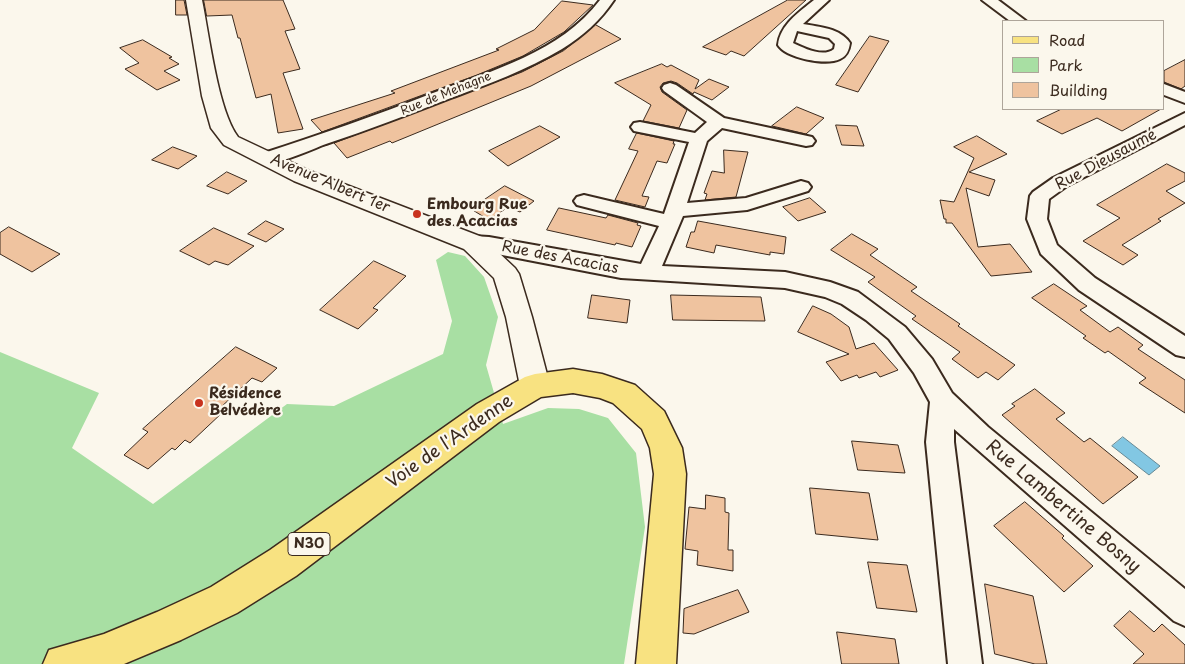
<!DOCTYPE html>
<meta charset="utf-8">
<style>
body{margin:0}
#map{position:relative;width:1185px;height:664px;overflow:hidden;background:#fbf7ec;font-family:"Playpen Sans",sans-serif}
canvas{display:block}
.legend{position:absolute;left:1002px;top:20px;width:162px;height:90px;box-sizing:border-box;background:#fbf7ec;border:1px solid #aea59a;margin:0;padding:6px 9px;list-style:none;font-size:15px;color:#3b2a1e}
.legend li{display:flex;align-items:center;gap:10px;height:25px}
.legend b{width:25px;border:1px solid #aea59a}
</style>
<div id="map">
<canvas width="1185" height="664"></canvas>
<ul class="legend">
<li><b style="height:6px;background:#f8e281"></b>Road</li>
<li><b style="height:14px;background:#a8dfa3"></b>Park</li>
<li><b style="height:14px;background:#efc39f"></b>Building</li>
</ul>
</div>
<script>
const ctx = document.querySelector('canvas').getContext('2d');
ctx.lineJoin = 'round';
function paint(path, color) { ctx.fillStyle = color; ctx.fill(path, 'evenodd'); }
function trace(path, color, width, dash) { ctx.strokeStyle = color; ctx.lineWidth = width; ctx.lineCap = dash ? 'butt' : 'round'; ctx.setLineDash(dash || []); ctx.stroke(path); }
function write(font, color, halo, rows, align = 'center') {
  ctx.font = font + ' "Playpen Sans",sans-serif'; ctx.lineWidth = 4.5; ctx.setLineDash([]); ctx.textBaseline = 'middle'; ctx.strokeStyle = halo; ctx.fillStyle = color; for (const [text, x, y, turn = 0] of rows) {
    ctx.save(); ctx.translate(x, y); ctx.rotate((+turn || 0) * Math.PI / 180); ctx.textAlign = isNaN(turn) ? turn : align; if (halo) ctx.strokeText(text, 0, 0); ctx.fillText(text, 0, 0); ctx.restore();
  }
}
paint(new Path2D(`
 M448 252 465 256 484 277 498 317 486 365 503 424 548 408 579 409 608 418 636 453 645 527 624 664H0V352L99 393 72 448 153 504 287 404 334 406 443 354 452 321 436 260Z`), '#a8dfa3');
const water = new Path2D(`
 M1123 437 1160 466 1149 475 1112 446Z`);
paint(water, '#82c7e3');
trace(water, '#668894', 1);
const building = new Path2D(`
 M176 0H184L187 15H176Z
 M204 0H283L295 29 285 31 300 69 283 73 303 129 278 133 271 94 256 98 240 38H238L232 15 207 16Z
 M788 0H806L744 56 731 51 726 55 703 47Z
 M562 1 593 5 564 32 523 56 477 75 322 132 311 120 395 93 391 91 499 50 496 49 534 30Z
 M596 25 621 39 531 86 392 143 390 141 347 158 334 143 522 72 563 51Z
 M870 36 889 41 858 92 836 85Z
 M143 40 172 57 169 58 179 64 164 71 180 80 157 90 125 69 139 63 120 48Z
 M1185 60V86L1181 89 1164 82V71Z
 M662 64 667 67 671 65 699 80 695 89 709 79 729 87 712 100 694 92 693 94 677 83 671 81 663 83 660 87 662 92 687 110 679 128 643 121 651 105 615 83Z
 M797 107 824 118 806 134 772 126Z
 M1062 109H1161L1122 131 1097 118 1062 134 1037 121Z
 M836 125 857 126 864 146 842 145Z
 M540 126 560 137 508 166 489 151Z
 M637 133 674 141 673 144H675L667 163 657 161 642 196 649 197 645 207 615 200 638 151 629 149Z
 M977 136 1007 154 969 172 995 180 989 196 966 188 978 247 1010 244 1032 272 991 276 952 223H946V219H944L940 200 954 202 974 158 954 147Z
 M173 147 197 156 178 169 152 160Z
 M724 150 748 152 736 197 705 200 707 194 704 193 712 171 724 173Z
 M1167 164 1185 173V181L1166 191 1185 203 1158 219 1161 221 1122 245 1138 255 1123 265 1083 241 1120 218 1097 205Z
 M227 172 247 181 228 194 207 186Z
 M505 186 534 201 520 212 508 207 489 220 471 209Z
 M810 198 826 212 798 221 783 207Z
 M559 208 606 218 608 215 638 223 637 225 641 226 632 247 616 243 615 245 547 230Z
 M266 221 284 229 266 242 248 234Z
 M698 221 786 237 784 254 770 252V255L716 245 714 253 686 247 691 232H694Z
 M9 227 37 242 60 254 32 272 0 254V233Z
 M214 228 254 246 228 265 215 261 209 265 180 251Z
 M852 234 878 249 870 255 917 287 911 291 960 324 958 326 1015 365 998 380 986 372 978 378 952 359 960 352 912 319 916 316 868 282 875 277 831 250Z
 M374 261 406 276 373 308 378 310 358 329 320 310Z
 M1054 284 1087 306 1080 310 1110 332 1118 327 1143 345 1138 349 1185 380V413L1139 383 1146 378 1108 351 1105 353 1083 338 1086 336 1032 298Z
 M592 295 630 300 627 323 588 318Z
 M671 295 761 297 765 321 673 320Z
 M813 306 831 314 849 327 856 349 874 343 898 370 880 377 876 372 859 378 857 375 841 381 826 362 849 354 798 332Z
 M236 347 277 368 262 382 252 378 219 409 223 412 190 443 185 440 175 450 172 448 148 469 124 455 148 432 143 429Z
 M1035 389 1065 413 1056 419 1084 442 1090 438 1138 477 1103 504 1002 415 1015 406 1012 404Z
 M852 441 898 445 905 473 858 470Z
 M810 488 869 493 878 540 816 534Z
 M706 495 725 498V512L729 513 728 550H733V571L697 565 698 551 685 549 689 507 705 509Z
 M1025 502 1064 536 1062 538 1093 566 1064 592 994 526Z
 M868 562 907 565 917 612 877 608Z
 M985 584 1033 596 1047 664H1035L995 654Z
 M738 590 749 612 694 634 683 633 684 609Z
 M1130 611 1154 632 1162 624 1185 645V664H1133L1144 654 1114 626Z
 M837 632 895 639 899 664H842Z`);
paint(building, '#efc39f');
trace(building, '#3b2a1e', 1);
const street = new Path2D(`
 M600 0H614C600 21 583 36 562 49 527 70 488 84 451 98 410 114 368 130 326 144 310 150 277 166 261 162L259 158 261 154C319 135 377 115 433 93 491 71 561 52 600 0Z
 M814 0H829L803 24C820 27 840 28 850 43 849 50 847 56 840 59 826 66 786 58 778 45 780 25 799 12 814 0ZM797 31 829 38 835 44 834 49C823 58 804 48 793 43Z
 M982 0H998L1026 21H1010Z
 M670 83 676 85 724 118 812 137 815 141 812 145 806 146 722 128 707 141 687 203 746 198 801 181 808 183 811 187 808 191 747 210 683 216 662 266 785 272 830 282 858 292 905 327 932 359 952 393 988 427 1185 589V626L1174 621 954 429V442L982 664H948L926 442 930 402 914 373 889 339 866 320 842 304 825 297 785 288 621 278 466 248 462 243 466 238 473 236 489 237 641 264 659 226 577 205 574 201 577 197 584 195 664 214 689 142 634 131 631 127 634 123 640 122 695 133 707 122 664 91 662 88 664 85Z
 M1164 84 1185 92V103L1164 95Z
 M1185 113V125L1067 186 1049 199 1047 219 1057 245 1095 278 1185 336V357L1176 355 1079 290 1041 254 1027 219 1030 196 1033 192 1053 178Z`);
const secondary = new Path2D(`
 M186 0H202C209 34 218 111 238 137L310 171 482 237 515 268 519 274 532 317 550 386 545 395 535 398 525 395 520 386 506 317 494 278 464 249 294 181 224 145 211 128 202 96Z`);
const primary = new Path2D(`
 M573 369 602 374 635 385 664 411 682 448 686 474 676 664H636L654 474 650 448 642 429 613 403 600 398 573 393 541 397 499 422 296 576 237 613 181 640 124 664H43L49 650 104 634 157 612 211 587 270 550 477 404 525 377 535 374Z`);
trace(street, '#3b2a1e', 4);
trace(secondary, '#3b2a1e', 3);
trace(primary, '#3b2a1e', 3);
paint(street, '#fbf7ec');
paint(secondary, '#fbf7ec');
paint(primary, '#f8e281');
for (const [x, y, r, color] of [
 [417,214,5,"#c8321e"],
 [199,403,5,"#c8321e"]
]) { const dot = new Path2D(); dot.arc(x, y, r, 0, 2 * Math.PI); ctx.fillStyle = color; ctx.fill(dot); trace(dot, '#fbf7ec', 2); }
write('12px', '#3b2a1e', '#fbf7ec', [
 ["Rue de Mehagne",446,94,-22]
]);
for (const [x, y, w] of [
 [309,544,42]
]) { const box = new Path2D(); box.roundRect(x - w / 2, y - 11.5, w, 23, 4); ctx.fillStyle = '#fbf7ec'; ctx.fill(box); trace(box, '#3b2a1e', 1); }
write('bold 14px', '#3b2a1e', null, [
 ["N30",309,544]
]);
write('15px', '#3b2a1e', '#fbf7ec', [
 ["Rue Dieusaumé",1106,160,-28],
 ["Avenue Albert 1er",330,184,23],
 ["Rue des Acacias",560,258,11]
]);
write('bold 15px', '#3b2a1e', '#fbf7ec', [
 ["Embourg Rue",427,205],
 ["des Acacias",427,222],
 ["Résidence",209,394],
 ["Belvédère",209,411]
], 'left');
write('18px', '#3b2a1e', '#fbf7ec', [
 ["Voie de l'Ardenne",450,442,-35],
 ["Rue Lambertine Bosny",1063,507,40]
]);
</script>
